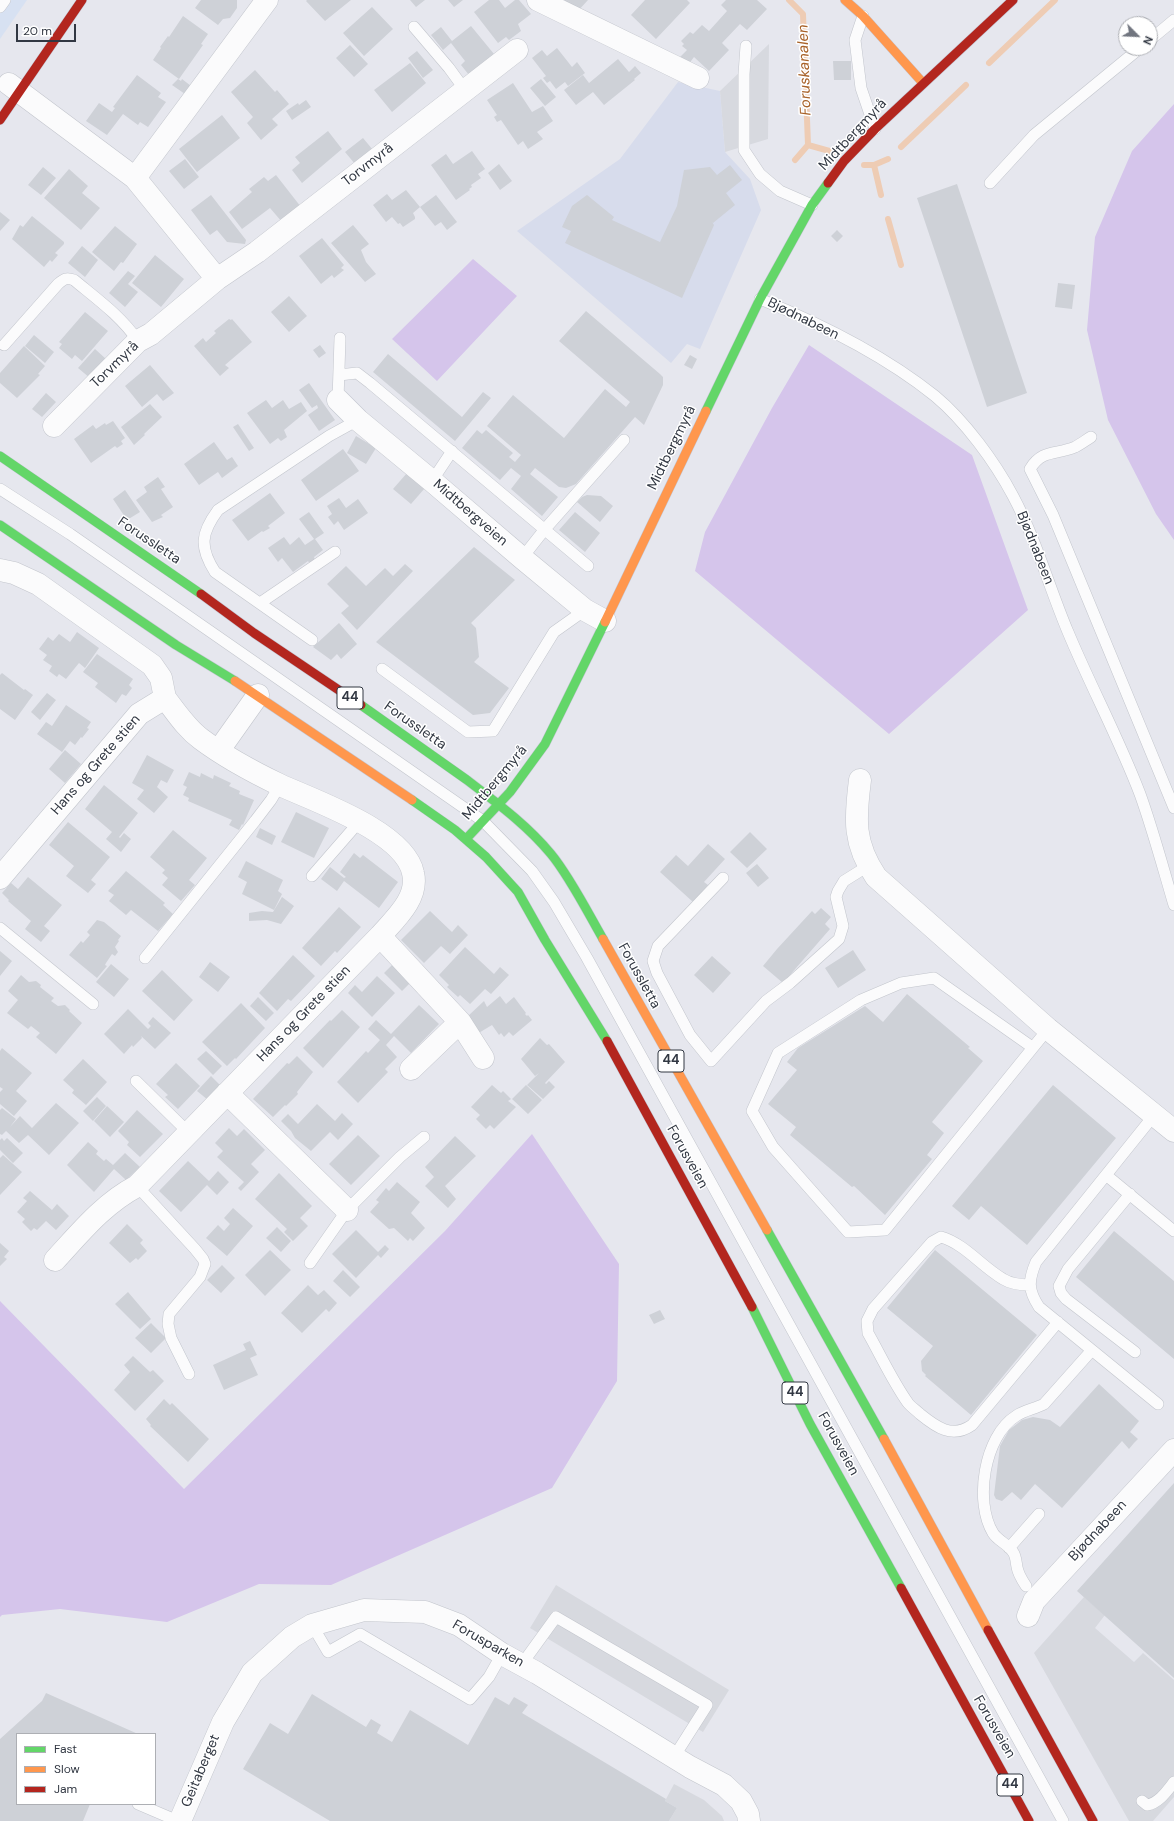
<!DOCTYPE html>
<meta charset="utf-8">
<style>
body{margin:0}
#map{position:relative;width:1174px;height:1821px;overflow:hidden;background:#e6e7ee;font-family:"DM Sans",sans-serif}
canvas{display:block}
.legend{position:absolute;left:16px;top:1733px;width:140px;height:72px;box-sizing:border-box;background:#fff;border:1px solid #adafb4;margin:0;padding:5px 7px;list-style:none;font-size:12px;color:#323843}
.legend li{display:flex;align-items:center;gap:8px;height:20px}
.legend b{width:20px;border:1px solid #adafb4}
.north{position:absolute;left:1118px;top:16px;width:40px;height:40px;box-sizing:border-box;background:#fff;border:1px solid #adafb4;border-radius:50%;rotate:114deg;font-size:11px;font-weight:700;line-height:16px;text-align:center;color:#323843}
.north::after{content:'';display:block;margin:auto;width:14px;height:18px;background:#71757f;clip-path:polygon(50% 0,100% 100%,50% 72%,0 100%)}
.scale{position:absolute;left:16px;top:24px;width:60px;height:18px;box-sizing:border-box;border:2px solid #323843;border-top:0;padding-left:5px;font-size:12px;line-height:14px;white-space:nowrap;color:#323843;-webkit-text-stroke:3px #fff;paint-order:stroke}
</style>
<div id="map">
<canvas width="1174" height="1821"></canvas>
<ul class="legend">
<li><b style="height:5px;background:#63d668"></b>Fast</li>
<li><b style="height:5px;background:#ff974d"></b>Slow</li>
<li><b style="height:5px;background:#b3261e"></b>Jam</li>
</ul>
<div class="north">N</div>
<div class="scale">20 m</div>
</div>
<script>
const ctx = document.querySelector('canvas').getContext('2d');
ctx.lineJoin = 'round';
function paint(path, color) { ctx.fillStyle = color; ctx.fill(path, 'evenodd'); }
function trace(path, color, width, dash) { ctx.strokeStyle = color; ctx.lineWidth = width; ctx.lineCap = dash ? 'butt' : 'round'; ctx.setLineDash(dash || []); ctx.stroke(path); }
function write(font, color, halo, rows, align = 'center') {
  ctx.font = font + ' "DM Sans",sans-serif'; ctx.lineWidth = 3; ctx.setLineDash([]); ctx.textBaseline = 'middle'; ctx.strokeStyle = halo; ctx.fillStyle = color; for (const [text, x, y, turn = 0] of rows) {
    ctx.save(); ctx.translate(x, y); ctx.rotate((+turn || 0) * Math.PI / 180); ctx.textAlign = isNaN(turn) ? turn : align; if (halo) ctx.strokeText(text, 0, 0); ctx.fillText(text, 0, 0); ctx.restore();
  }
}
paint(new Path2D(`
 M0 0H27L0 39Z`), '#d7e1f2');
paint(new Path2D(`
 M678 82 720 91 725 152 750 179 761 210 700 349 687 344 671 363 517 231 620 159Z`), '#d7dcec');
paint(new Path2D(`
 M1174 104V540L1156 514 1108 420 1087 330 1095 237 1132 151Z
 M473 259 517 296 437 381 392 339Z
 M809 345 972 455 1028 610 889 734 695 571 705 532 772 408Z
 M532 1134 619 1264 617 1381 552 1488 331 1585 259 1584 167 1622 60 1609 2 1615 0 1617V1301L184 1489 445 1231Z`), '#d5c5eb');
paint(new Path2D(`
 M769 44 768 139 725 152 720 91Z
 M556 1585 729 1690 703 1732 530 1628Z
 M1084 1597 1105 1615 1095 1628 1134 1662 1143 1653 1174 1680V1797L1153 1821H1129L1034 1653Z
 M674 1784 704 1800 722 1816 724 1821H669L677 1808 665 1801Z`), '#d7d9df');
trace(new Path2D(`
 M789 0 803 14 808 145
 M989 63 1055 0
 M901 147 966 85
 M795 160 808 145 833 152
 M864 165H874L888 159
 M874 165 881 195
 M888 219 901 265`), '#eeccb4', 6);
paint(new Path2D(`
 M201 0H237V8L230 18 223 19 218 25 195 8Z
 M307 0H351L325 21 306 1Z
 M410 0H425L416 7Z
 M448 0H463L454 7Z
 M489 0H499L505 8 515 0H519L531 14 518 24 521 31 509 40 506 37 498 43 474 12Z
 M564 0H588L577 12Z
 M645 0H687L690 3 656 39 631 15Z
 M726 0H757L767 9 747 30 740 24 722 43 729 50 709 71 694 57 688 65 678 59 687 50 682 46 684 44 681 41 690 32 693 34 702 25 709 31 727 11 721 5Z
 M372 7 393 29 364 56 343 33Z
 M183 16 208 34 201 44 203 45 179 79 153 60 161 48 160 47 168 36 169 37Z
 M471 26 494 54 469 75 461 65 465 61 451 43 443 50 431 35 441 27 452 41Z
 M350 45 368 64 354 77 336 58Z
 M557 48 572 67 577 62 585 73 568 86 565 82 556 89 550 81 547 83 543 78 546 76 532 58 542 50 547 56Z
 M417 51 433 70 423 78 408 58Z
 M618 59 629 72 635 66 641 73 634 79 635 80 604 105 593 92 576 105 564 90 583 75 589 83Z
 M833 61H851V80H834Z
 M410 63 426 83 392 112 374 90Z
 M255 70 275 92 277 90 289 104 272 119 278 125 261 140 247 123 253 117 231 92Z
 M137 75 161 93 158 97 166 102 148 127 140 122 138 125 123 114 107 135 86 121 99 103 112 112 115 108 113 107Z
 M178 79 181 81 182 79 191 86 185 94 172 85Z
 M541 79 556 97 545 106 530 88Z
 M513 83 532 112 543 106 553 121 537 132 543 139 528 149 523 141 518 145 501 120 497 122 494 117 497 115 487 100Z
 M306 100 311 107 292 120 286 111 298 103 299 105Z
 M222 115 240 138 197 172 179 149Z
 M328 131 342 149 302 183 292 170 300 163 295 157Z
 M363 138 373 150 355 164 345 152Z
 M472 151 485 169 478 174 481 178 471 185 472 187 469 189 470 190 456 200 431 165 446 154 453 164Z
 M185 159 199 177 184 189 169 171Z
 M499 164 512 181 500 190 488 173Z
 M730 165 742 180 726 193 735 205 713 223 712 222 714 225 682 298 565 243 571 231 562 227 572 206 587 195 614 217 612 220 660 242 677 206 684 170 710 167 717 175Z
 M43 167 56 178 41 195 28 185Z
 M69 169 88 186 82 193 100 208 81 230 44 198Z
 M276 175 301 207 282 222 270 208 242 229 229 212 252 192 249 189 264 177 268 181Z
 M957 184 1027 393 987 407 917 198Z
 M406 190 420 207 413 213 415 217V219L403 227 400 223 398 224 392 217 386 222 373 205 387 194 392 200Z
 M211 195 246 240 245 244 227 242 217 230 210 235 191 210Z
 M436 195 457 222 447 230 441 222 435 226 420 207Z
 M0 212 10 220 0 231Z
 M32 216 64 242V244L55 253 58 255 52 262 50 260 44 267 12 239 20 225 23 227Z
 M353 225 369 244 361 250 366 262 376 274 365 282 331 243Z
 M115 226 137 244 123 263 121 262 114 271 92 252Z
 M837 230 843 236 837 242 831 236Z
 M322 238 344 265 341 268 344 270 334 278 332 275 321 284 299 256Z
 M82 246 98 260 85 277 68 263Z
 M155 255 184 279 161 307 132 283Z
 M128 271 135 276 128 284 138 292 125 307 109 293Z
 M1058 283 1075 285 1072 309 1055 307Z
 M289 296 307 316 289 332 271 312Z
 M586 311 660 374 663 377V385L644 425 635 417 576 484 566 488 559 487 535 468 530 474 558 497 542 516 511 489 521 476 511 468 500 480 462 448 477 430 482 434 486 430 513 453 509 457 515 462 521 455 487 426 513 395 564 438 605 389 626 407 630 402 559 341Z
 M85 312 108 331 82 361 75 355 72 359 59 348 62 344 59 342Z
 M229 319 231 320 232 319 252 342 225 365 229 368 220 376 194 346 203 338 206 342 216 333 214 331Z
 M34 335 54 352 45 363 25 346Z
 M320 345 326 353 319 358 313 350Z
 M24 346 45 366 38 374 40 375 17 398 0 383V373Z
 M95 349 106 359 90 378 78 368Z
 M388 354 462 417 483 392 491 398 455 441 373 372Z
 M690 355 697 359 692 369 684 365Z
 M150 365 174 393 163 401 157 394 142 407 125 386Z
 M309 383 335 420 319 431 308 415 318 408 317 405 312 408 299 390Z
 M46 393 56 402 42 417 32 409Z
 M266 400 272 408 283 400 289 409 301 402 307 411 284 430 287 437 281 441 278 438 270 444 247 413Z
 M150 404 162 417 144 434 145 435 134 445 121 427Z
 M113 421 125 438 121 441 123 444 117 448 115 446 91 463 74 439 93 425 96 429 105 423 106 425Z
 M238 424 254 448 249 451 233 427Z
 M356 436 376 448 366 464 347 453Z
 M214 442 227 460 232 457 238 466 222 478 218 472 199 485 184 464Z
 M343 449 359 471 316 501 301 480Z
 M407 473 425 488 411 504 393 489Z
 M158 477 165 487 161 489 173 507 161 515 163 517 152 522 136 500 147 492 144 487Z
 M125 490 140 512 127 520 113 499Z
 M270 493 285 513 268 526 270 528 263 532 262 531 248 541 232 520Z
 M587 495 601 496 613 506 600 522 577 502 582 497Z
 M339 498 346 508 358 499 368 513 344 530 338 521 334 525 328 517 332 514 327 506Z
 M309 512 324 533 315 539 323 550 314 557 315 560 310 564 308 561 293 572 282 558 278 562 268 548 284 537 290 545 299 537 305 545 314 539 299 519Z
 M575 512 600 533 585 552 559 530Z
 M474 547 515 580 471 623 476 628 479 657 474 662 509 688 490 713 473 715 376 642Z
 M405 564 413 571 357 630 341 613 349 606 327 584 346 566 366 586 385 568 393 576Z
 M339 623 357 644 341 659 337 654 331 660 313 647Z
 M77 632 99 648 85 668 79 663 66 679 59 674 57 677 49 671 52 666 43 660 47 655 39 649 48 637 53 641 59 634 70 642Z
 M97 654 133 679 129 685 132 688 126 696 122 694 116 703 95 687 98 683 83 672Z
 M2 673 24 690 25 689 33 695 15 720 0 709V675Z
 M47 693 56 700 40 720 31 712Z
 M66 705 91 722 87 728 89 729 82 738 81 737 75 745 70 741 62 752 37 734 46 722 52 726Z
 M65 750 81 764 65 783 49 769Z
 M147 755 174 770 167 783 161 780 157 787 168 797 154 813 137 799 144 790 132 783Z
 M189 772 200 777 201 773 213 779 214 775 231 783 229 786 240 791 239 794 254 800 243 825 242 824 239 830 229 825 232 820 188 801 189 798 183 795 187 787 183 785Z
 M104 785 138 813 119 837 120 838 124 833 131 839 121 852 106 839 112 832 85 809Z
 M296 812 329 828 314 858 281 842Z
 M68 822 110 857 91 880 96 884 88 893 66 876 74 866 49 845Z
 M260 828 276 836 272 845 256 837Z
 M173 830 207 858 189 880 195 885 181 901 162 885 168 878 162 873 165 870 150 857Z
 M750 832 767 849 747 868 730 852Z
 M708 844 725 859 704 882 708 885 693 902 660 872 676 855 688 866Z
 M354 853 360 858 363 855 398 882 379 908 344 881 337 891 321 879 330 867 344 878 346 877 340 872Z
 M246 861 283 880 278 891 282 894 274 910 242 894 247 882 238 877Z
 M757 864 769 878 758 887 746 873Z
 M126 871 165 903 163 905 173 914 158 931 131 910 126 915 109 901 114 895 108 891Z
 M28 877 62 905 44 926 50 931 41 942 25 929 31 921 8 901 9 900 2 893 11 883 18 889Z
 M282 897 294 906 281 924 267 920 249 921V913L262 911 273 912Z
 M339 907 361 927 337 953 335 951 321 966 302 948Z
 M821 908 831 917 825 924 830 929 783 983 763 966 777 949 812 911 815 914Z
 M430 911 452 932 458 925 468 935 450 954 441 946 424 963 401 940Z
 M97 920 104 922 121 936 118 940 119 941 115 947 118 952 115 956 112 954 106 963 105 965 107 966 97 978 69 955 81 941 83 943 90 935 87 932Z
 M465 947 494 974 500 967 509 975 491 994 485 989 470 1004 460 995 458 997 447 987 449 985 439 975Z
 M853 950 866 970 838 988 825 968Z
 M0 951 12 961 0 976Z
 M293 955 315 976 291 1001 288 999 277 1011 259 993Z
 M712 956 731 973 713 993 694 975Z
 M210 962 230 977 218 992 199 977Z
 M395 962 413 980 402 991 384 973Z
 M111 964 129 979 114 997 96 982Z
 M162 970 193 1000 174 1021 142 991Z
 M21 975 29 982 36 981 41 985 40 987 54 998 51 1001 58 1006 65 1005 70 1010 69 1011 82 1023 56 1054 36 1037 40 1033 31 1026 28 1029 7 1013 18 1000 8 991Z
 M377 976 395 993 372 1017 348 993 355 985 362 992Z
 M907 994 970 1047 968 1048 983 1061 932 1122 944 1133 927 1155 932 1159 885 1215 854 1186 852 1187 790 1135 796 1127 768 1104 797 1070 787 1062 798 1048 865 1006 883 1022Z
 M500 996 506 1004 514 997 526 1013 525 1014 527 1016 528 1015 532 1020 513 1036 509 1032 504 1037 501 1033 499 1035 492 1025 477 1034 467 1017 484 1001 487 1007Z
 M258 997 274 1013 266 1021 250 1006Z
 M241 1003 265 1028 236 1059 235 1058 227 1066 202 1042Z
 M419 1005 439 1024 411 1053 394 1036 386 1045 397 1057 385 1069 388 1072 358 1103 337 1082 366 1051 368 1053 380 1040 368 1029 376 1020 391 1034Z
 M128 1009 148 1029 151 1026 148 1023 153 1017 171 1033 155 1049 141 1036 142 1038 133 1047 132 1045 124 1054 104 1034Z
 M342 1010 360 1027 323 1068 303 1048 330 1020 331 1021Z
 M540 1038 547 1045 549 1044 565 1062 545 1083 546 1084 549 1081 555 1087 543 1099 527 1085 539 1073 535 1076 521 1059Z
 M2 1048 32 1073 16 1091 27 1101 14 1116 0 1104V1092L3 1089 0 1087V1051Z
 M206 1051 222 1066 213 1075 197 1059Z
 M297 1056 313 1072 297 1092 298 1094 286 1106 285 1105 273 1117 253 1099 287 1063 289 1064Z
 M83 1059 107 1082 86 1105 72 1093 74 1090 63 1080Z
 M176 1063 200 1086 178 1109 165 1097 168 1095 156 1084Z
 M211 1076 221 1086 208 1100 197 1091Z
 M492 1085 501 1093 503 1091 511 1099 508 1101 516 1107 494 1129 490 1125 486 1129 476 1119 480 1115 471 1107Z
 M526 1085 542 1100 528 1114 512 1099Z
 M1053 1085 1116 1138 1027 1245 981 1206 969 1220 952 1206Z
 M97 1097 106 1106 93 1121 83 1111Z
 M56 1103 79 1123 49 1155 28 1135 19 1143 6 1131 2 1135 0 1134V1110L2 1108 16 1119 10 1127 20 1116 32 1128Z
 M317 1104 335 1121 342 1113 353 1124 338 1140 330 1132 311 1151 295 1138 291 1131 281 1121 288 1114 298 1124Z
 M107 1106 124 1122 110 1137 94 1121Z
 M137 1110 163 1134 140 1157 127 1145 129 1142 118 1131Z
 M229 1128 237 1136 244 1129 265 1150 251 1164 259 1172 241 1191 238 1188 244 1182 217 1157 223 1151 215 1143Z
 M358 1135 380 1156 351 1185 329 1164Z
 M455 1136 476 1156 445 1186 456 1199 448 1208 425 1186 434 1177 425 1167Z
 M2 1138 4 1141 7 1138 23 1153 13 1163 0 1150V1140Z
 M88 1142 98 1151 96 1154 104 1161 106 1159 113 1165 125 1153 140 1167 126 1180 114 1169 94 1192 67 1165Z
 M3 1155 22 1172 0 1195V1158Z
 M188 1161 209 1181 218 1171 229 1182 217 1195 207 1185 181 1212 159 1191Z
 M279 1173 312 1206 300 1218 308 1226 293 1241 284 1232 287 1229 255 1199Z
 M397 1182 420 1202 411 1213 425 1228 413 1241 410 1238 408 1241 394 1228 389 1229 370 1212 379 1202 376 1200 386 1188 389 1191Z
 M30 1191 52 1210 57 1204 69 1216 56 1230 46 1221 37 1230 34 1228 31 1231 22 1222 25 1219 17 1212 27 1201 23 1198Z
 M233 1208 253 1226 227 1256 206 1238 218 1225 224 1231 230 1224 224 1218Z
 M127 1224 143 1240 140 1243 147 1251 138 1260 136 1258 130 1263 109 1243Z
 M277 1227 291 1241 281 1252 266 1238Z
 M356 1230 378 1252 385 1245 389 1249 381 1258 378 1255 356 1278 332 1254Z
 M1114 1231 1174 1281V1359L1076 1277Z
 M0 1243 9 1251 4 1257 7 1259 0 1266Z
 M270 1250 291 1270 265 1296 245 1275Z
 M935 1250 1037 1335 971 1415 925 1376 926 1375 922 1371 921 1361 933 1346 887 1308Z
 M222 1265 235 1278 221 1293 207 1280Z
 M343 1270 360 1287 350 1297 333 1281Z
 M308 1285 318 1295 324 1290 337 1303 329 1312 326 1309 302 1333 281 1313Z
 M128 1292 151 1319 140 1329 115 1304Z
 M660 1310 665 1319 654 1324 649 1315Z
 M151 1323 166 1338 151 1353 135 1338Z
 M250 1341 257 1355 250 1358 258 1375 224 1390 213 1365 246 1350 243 1344Z
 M133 1356 150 1372 153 1370 164 1381 135 1411 114 1390 130 1372 124 1365Z
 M1099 1384 1139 1421 1130 1432 1138 1439 1134 1443 1129 1449 1122 1441 1062 1508 1035 1484 1021 1500 1012 1492 1002 1501 996 1499 994 1495 1000 1446 1009 1430 1022 1420 1033 1417 1050 1420 1060 1427Z
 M164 1399 170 1405 172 1403 209 1439 188 1462 150 1426 151 1425 146 1419Z
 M1174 1483V1678L1077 1591Z
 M46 1693 138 1734H17V1804H90L83 1821H0V1739L42 1701Z
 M312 1694 366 1727 371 1719 381 1725 377 1733 392 1742 410 1710 468 1745 495 1697 509 1705 514 1697 528 1705 522 1713 666 1799 665 1801 677 1808 669 1821H330L243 1769 270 1723 288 1734Z`), '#ced1d7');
const lane = new Path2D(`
 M0 7 5 0
 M863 16 855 40 861 88 875 129
 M414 27 449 68 465 90
 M1150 40 1174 20
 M746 46 744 74V150L760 174 780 191 812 205
 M990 183 1034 135 1140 48
 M760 299C819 323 885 356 935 396 965 421 995 462 1013 496 1036 539 1049 587 1068 632 1091 687 1119 739 1140 794 1153 830 1163 868 1174 905
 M4 345 58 284C64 279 66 277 74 280 97 299 121 316 138 341
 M339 375 357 373 370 383 588 566
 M338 400 340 338
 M1091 437C1086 440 1081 444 1075 447 1056 455 1042 449 1030 469L1053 515 1174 808
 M432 481 452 451
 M0 489 70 534 483 821 532 871 554 902 587 958 1063 1821
 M522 558 545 529 624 440
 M260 603 335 552
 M312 640 215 572C199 547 201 533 218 510L329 436 358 420
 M382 669 468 732 493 731 554 632 585 610
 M312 876 359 822
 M723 878 658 946 653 961 657 973 690 1035 711 1061 766 1001 790 983 839 939 843 926 836 897 838 891 844 881 868 866
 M0 928 93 1004
 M145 958 255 821 271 800 280 785
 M1032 1047 934 978 901 983 861 1000 778 1053 752 1111 773 1147 848 1232 885 1230 1048 1029
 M136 1081 189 1133
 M1155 1114 1036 1262C1028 1281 1028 1290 1039 1307L1158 1404
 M1106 1175 1174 1231
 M137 1186 195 1249 203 1259 205 1264 200 1277 169 1314 168 1324 171 1338 189 1374
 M1130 1194 1068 1269 1059 1286 1061 1293 1066 1299 1135 1352
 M310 1263 347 1210 400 1157 424 1137
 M1030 1285C1020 1285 1011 1284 1003 1279 981 1266 965 1244 941 1237L932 1242 873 1309 867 1321 868 1333C881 1356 893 1382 908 1403 911 1407 916 1410 920 1414 936 1427 952 1439 972 1425L1058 1322
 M1009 1548 1039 1514
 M1026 1586C1022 1580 1018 1574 1017 1567 1016 1562 1016 1556 1013 1552 1008 1544 998 1541 993 1533 974 1502 984 1436 1016 1416 1024 1410 1035 1409 1044 1404L1092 1350
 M312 1625 328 1652 360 1634 470 1699 489 1677 502 1654
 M522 1664 556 1617 707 1705 674 1757
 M1142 1801 1147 1805C1159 1803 1167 1791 1174 1782
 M138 1804 178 1821`);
const street = new Path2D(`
 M538 0 698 78
 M9 84 135 178 217 279
 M135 178 267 0
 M338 400 358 420 432 481 522 558 585 610 605 621
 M54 426 138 341 151 334 217 279 257 252 517 50
 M0 570 14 573 38 584 152 665 161 678 165 698
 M219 750 258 695
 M860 780C855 819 853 843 876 877L1048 1029 1174 1131
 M0 878 139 714 165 698C176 712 186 728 201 739 225 757 253 772 280 785 315 801 405 832 413 873 419 898 395 919 380 936L137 1186C103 1204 80 1233 55 1260
 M380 936 460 1022 483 1058
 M411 1069 460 1022
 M227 1093 347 1210
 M1028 1616 1034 1601 1174 1450
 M180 1821 223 1722 252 1673 292 1637 312 1625 364 1610 425 1612 459 1625 502 1654 537 1673 690 1767 724 1785 741 1801 748 1814 749 1821`);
const fast = new Path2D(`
 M706 411 760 299 812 205 828 183
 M0 456 201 594
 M0 525 176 645 235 681
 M361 705C396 730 432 755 467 780 497 803 527 825 551 854 570 877 588 913 603 939
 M412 800 455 830 486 857 518 892 545 940 607 1041
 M466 839 510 792 545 744 605 622
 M767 1230 884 1439
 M752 1307 810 1424 901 1588`);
const slow = new Path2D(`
 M845 0 863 16 923 83
 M605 622 706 411
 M235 681 412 800
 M603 939 767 1230
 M884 1439 988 1630`);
const jam = new Path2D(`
 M0 120 82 0
 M828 183 844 161 875 129 1013 0
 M201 594 254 633 361 705
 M607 1041 752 1307
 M901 1588 1029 1821
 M988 1630 1093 1821`);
trace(lane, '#c2c5cc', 12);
trace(street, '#c2c5cc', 23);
trace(fast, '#c3c6d3', 10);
trace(slow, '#c3c6d3', 10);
trace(jam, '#c3c6d3', 10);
trace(lane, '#fbfbfc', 11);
trace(street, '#fbfbfc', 22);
trace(fast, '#63d668', 9);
trace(slow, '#ff974d', 9);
trace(jam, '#b3261e', 9);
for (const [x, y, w] of [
 [350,698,26],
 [671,1061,26],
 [795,1393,26],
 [1010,1785,26]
]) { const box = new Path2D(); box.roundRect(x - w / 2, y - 11, w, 22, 3); ctx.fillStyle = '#fff'; ctx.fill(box); trace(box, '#323843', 1); }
write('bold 13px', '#323843', null, [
 ["44",350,698],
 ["44",671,1061],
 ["44",795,1393],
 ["44",1010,1785]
]);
write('14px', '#323843', '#fff', [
 ["Midtbergmyrå",853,135,-47],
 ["Torvmyrå",368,165,-38],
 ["Bjødnabeen",803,319,26],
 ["Torvmyrå",115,365,-44],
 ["Midtbergmyrå",672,448,-64],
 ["Midtbergveien",470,513,41],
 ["Forussletta",149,541,34],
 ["Bjødnabeen",1035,548,68],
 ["Forussletta",415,726,35],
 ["Hans og Grete stien",96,765,-49],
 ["Midtbergmyrå",495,783,-50],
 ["Forussletta",639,976,61],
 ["Hans og Grete stien",304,1014,-46],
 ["Forusveien",687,1157,61],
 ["Forusveien",838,1444,61],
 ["Bjødnabeen",1098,1531,-47],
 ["Forusparken",488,1644,30],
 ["Forusveien",994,1727,60],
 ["Geitaberget",201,1771,-67]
]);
write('italic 15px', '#a86229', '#fff', [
 ["Foruskanalen",805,70,-92]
]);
</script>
